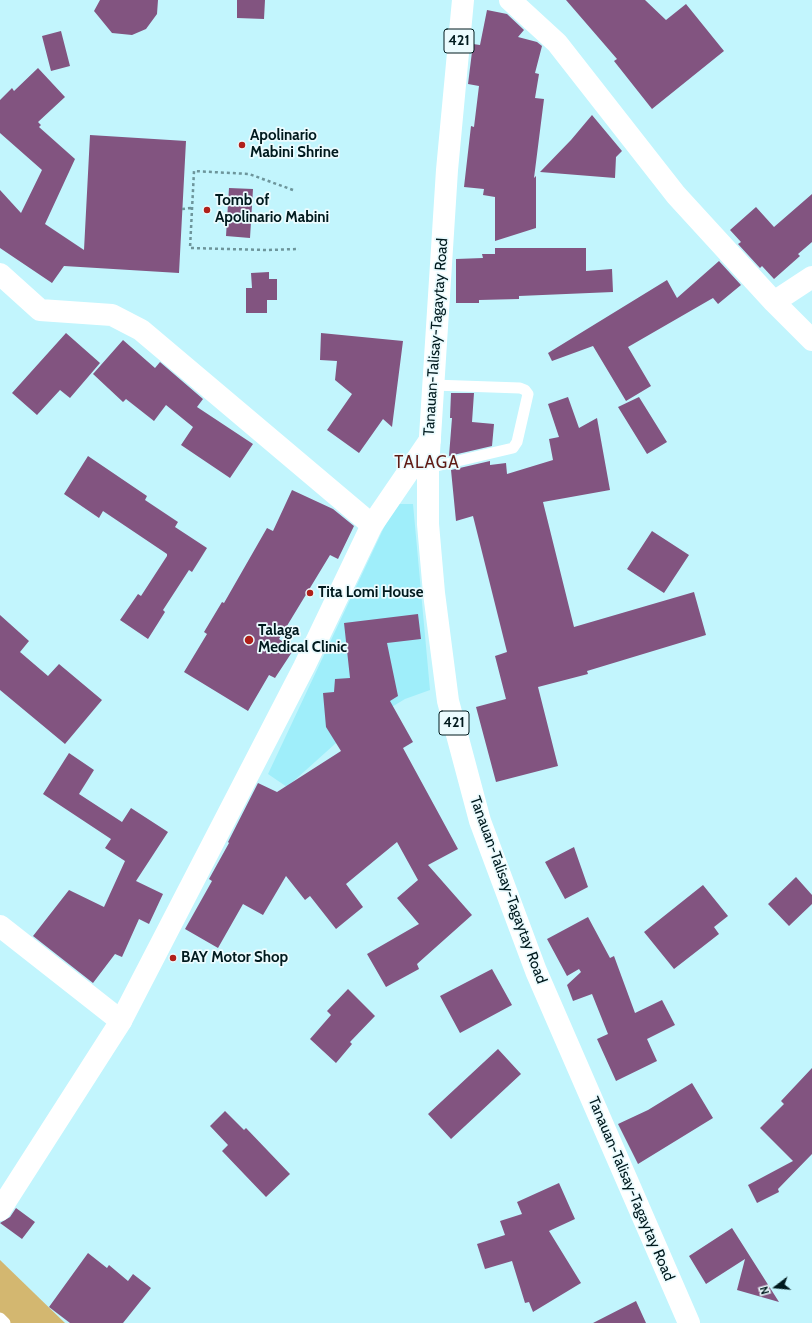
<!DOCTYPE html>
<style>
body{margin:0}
#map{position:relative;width:812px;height:1323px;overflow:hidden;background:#c2f5fd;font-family:Cabin,sans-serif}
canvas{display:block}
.north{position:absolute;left:756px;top:1267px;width:40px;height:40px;-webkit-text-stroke:3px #ebfbfe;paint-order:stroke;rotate:254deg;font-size:11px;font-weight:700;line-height:16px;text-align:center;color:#001a1e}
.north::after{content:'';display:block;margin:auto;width:14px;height:18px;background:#001a1e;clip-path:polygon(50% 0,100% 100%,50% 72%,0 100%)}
</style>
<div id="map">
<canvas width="812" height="1323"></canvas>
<div class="north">N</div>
</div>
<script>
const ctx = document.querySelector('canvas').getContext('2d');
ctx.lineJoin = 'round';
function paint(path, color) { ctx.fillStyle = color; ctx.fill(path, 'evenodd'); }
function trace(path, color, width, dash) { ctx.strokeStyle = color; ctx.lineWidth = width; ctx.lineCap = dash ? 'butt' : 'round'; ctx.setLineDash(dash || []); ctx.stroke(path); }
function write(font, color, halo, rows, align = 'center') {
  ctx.font = font + ' Cabin,sans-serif'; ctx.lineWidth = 3.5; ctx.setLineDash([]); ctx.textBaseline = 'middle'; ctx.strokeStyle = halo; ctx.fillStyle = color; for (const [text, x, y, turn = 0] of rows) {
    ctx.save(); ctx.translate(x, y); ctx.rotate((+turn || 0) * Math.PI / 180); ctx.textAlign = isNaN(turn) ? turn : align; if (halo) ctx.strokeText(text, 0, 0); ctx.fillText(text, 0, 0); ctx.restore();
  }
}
paint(new Path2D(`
 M395 504H413L430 690 405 699 345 735 287 787 268 774Z`), '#9feefa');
paint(new Path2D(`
 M0 1260 65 1323H0Z`), '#d3b770');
paint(new Path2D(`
 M100 0H158L157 14 146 29 132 35 112 33 94 11Z
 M237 0H265L264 19 237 18Z
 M566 0H645L666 20 686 4 724 51 652 109 614 61 617 59Z
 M487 10 507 14 524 30 518 37 537 42 542 46 535 73 539 74 535 98 544 99 534 178 536 176V228L495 241V197L483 195 484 189 464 187 471 126 474 127 479 86 468 84 473 44 480 45Z
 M61 31 70 66 51 71 42 36Z
 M38 68 65 97 38 122 41 125 39 127 75 159 45 224 84 250 90 135 186 141 179 273 64 266 52 283 0 248V190L21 213 42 170 0 133V100L12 88 14 91Z
 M592 115 622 151 616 157 615 178 540 172 571 140Z
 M229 188 253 189 250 238 226 236Z
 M812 194V242L798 254 800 256 774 279 762 266 760 268 738 244 741 242 730 230 756 207 774 227Z
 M495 248H586V271L612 269 613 292 519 296V299L479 300V303H456V259L483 258 482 254H495Z
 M719 261 741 285 718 304 713 298 628 347 651 386 626 401 593 346 552 361 548 353 667 280 677 298Z
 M269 272V279H277V300H267V313H246V288H252L251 273Z
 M66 333 100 363 70 398 60 390 37 415 12 393Z
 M321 333 403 341 392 427 383 419 359 453 327 430 352 394 335 380 337 361 320 360Z
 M123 340 155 368 160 362 203 399 197 407 253 444 230 478 181 445 193 427 166 405 154 421 126 399 123 402 93 374Z
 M451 393H474L472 422 494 424 492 446 449 456 452 418H450Z
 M568 397 579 428 597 418 610 490 543 502 574 627 694 592 706 635 587 671 588 674 538 687 558 766 496 782 476 707 506 699 495 656 507 652 473 516 456 521 451 470 490 461V465L506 463 507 474 553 460 549 439 559 437 548 404Z
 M639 397 667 442 647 454 618 407Z
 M88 456 147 496 145 500 178 522 175 527 207 548 192 572 189 570 163 610 165 612 148 639 120 620 138 594 141 596 167 556V554L103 511 99 518 64 494Z
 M292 490 333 509 354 526 338 559 330 555 279 639 294 649 275 678 269 675 248 711 184 672 207 634 204 632 222 602 224 603 267 528 273 531Z
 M652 531 689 555 664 593 627 569Z
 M418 614 421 639 387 643 398 696 390 701 413 742 403 748 458 849 428 865 472 915 417 964 419 969 386 987 367 954 419 924 397 898 418 880 397 842 346 884 363 907 336 929 310 896 305 900 286 876 263 915 243 904 218 948 185 929 212 881 209 879 229 843 228 842 258 783 277 792 341 751 326 727 323 693 334 692 335 679 350 678 344 623Z
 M0 615 29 641 20 652 48 676 59 664 102 700 65 744 0 690Z
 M69 753 94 770 79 794 122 822 131 808 168 832 136 881 163 894 149 924 139 919 122 957 115 954 93 983 33 936 69 890 104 907 125 861 105 848 111 839 43 794Z
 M574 847 588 887 565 899 545 862Z
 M796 877 812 895V904L789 926 768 904Z
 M703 885 728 916 714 927 719 934 674 969 644 932Z
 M588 917 610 958 614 956 635 1013 662 1000 675 1025 647 1039 657 1061 616 1081 597 1039 608 1034 592 994 573 1001 567 985 581 972 579 969 567 976 547 939Z
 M492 969 512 1005 460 1033 440 996Z
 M348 989 375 1016 350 1042 352 1044 336 1063 310 1039 331 1015 327 1011Z
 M498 1049 521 1074 451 1139 428 1114Z
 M812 1068V1154L778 1189 779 1192 757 1203 748 1185 793 1161 760 1128 784 1104 781 1101Z
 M692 1083 713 1118 638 1164 618 1124 648 1110Z
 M225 1111 244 1130 246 1128 290 1174 266 1197 222 1151 228 1145 210 1126Z
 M559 1183 575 1219 549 1231 581 1283 533 1312 529 1302 525 1303 512 1261 485 1269 477 1244 505 1235 500 1221 522 1214 517 1202Z
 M16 1208 35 1222 22 1239 0 1223 10 1217Z
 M732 1228 760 1272 779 1302 737 1290 745 1259 706 1284 689 1256Z
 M88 1253 107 1268 109 1265 128 1281 133 1274 151 1288 123 1323H70L49 1307Z
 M636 1301 646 1323H593Z`), '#825480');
trace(new Path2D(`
 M293 190 249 174 194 171 190 248 266 250 299 249
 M182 209 191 208`), '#6d959b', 2.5, [3, 3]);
trace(new Path2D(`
 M428 468 513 448 517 442 528 394 525 390 520 388 433 385
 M0 1318 5 1323`), '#fff', 11);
trace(new Path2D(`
 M510 0 557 43 676 195 774 302 812 340
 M0 274 40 310 112 315 141 330 372 525
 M774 302 812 277
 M0 926 121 1021`), '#fff', 22);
trace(new Path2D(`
 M0 1210 121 1021 304 667 372 525 430 440`), '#fff', 22);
trace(new Path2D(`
 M463 0 447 170 428 468V524L434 593 448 701 480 821 536 971 689 1323`), '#fff', 22);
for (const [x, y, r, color] of [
 [242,145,4,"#b0201a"],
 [207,210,4,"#b0201a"],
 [310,593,4,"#b0201a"],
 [249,640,5,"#b0201a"],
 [173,958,4,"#b0201a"]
]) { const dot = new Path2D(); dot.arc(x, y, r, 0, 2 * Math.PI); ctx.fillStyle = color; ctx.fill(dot); trace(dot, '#ebfbfe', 1.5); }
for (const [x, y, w] of [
 [459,41,30],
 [454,723,30]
]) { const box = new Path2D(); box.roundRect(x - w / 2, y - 12, w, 24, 3); ctx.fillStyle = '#ebfbfe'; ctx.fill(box); trace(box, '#001a1e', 1); }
write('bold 14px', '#001a1e', null, [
 ["421",459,41],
 ["421",454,723]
]);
write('bold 15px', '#001a1e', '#ebfbfe', [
 ["Apolinario",250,136],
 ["Mabini Shrine",250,153],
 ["Tomb of",215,201],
 ["Apolinario Mabini",215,218],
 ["Tita Lomi House",318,593],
 ["Talaga",258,631],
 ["Medical Clinic",258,648],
 ["BAY Motor Shop",181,958]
], 'left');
write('15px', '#001a1e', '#ebfbfe', [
 ["Tanauan-Talisay-Tagaytay Road",436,337,-86],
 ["Tanauan-Talisay-Tagaytay Road",508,890,70],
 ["Tanauan-Talisay-Tagaytay Road",631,1189,67]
]);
ctx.letterSpacing = '1px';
write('17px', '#5f1b15', '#ebfbfe', [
 ["TALAGA",427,463]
]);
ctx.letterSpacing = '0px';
</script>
